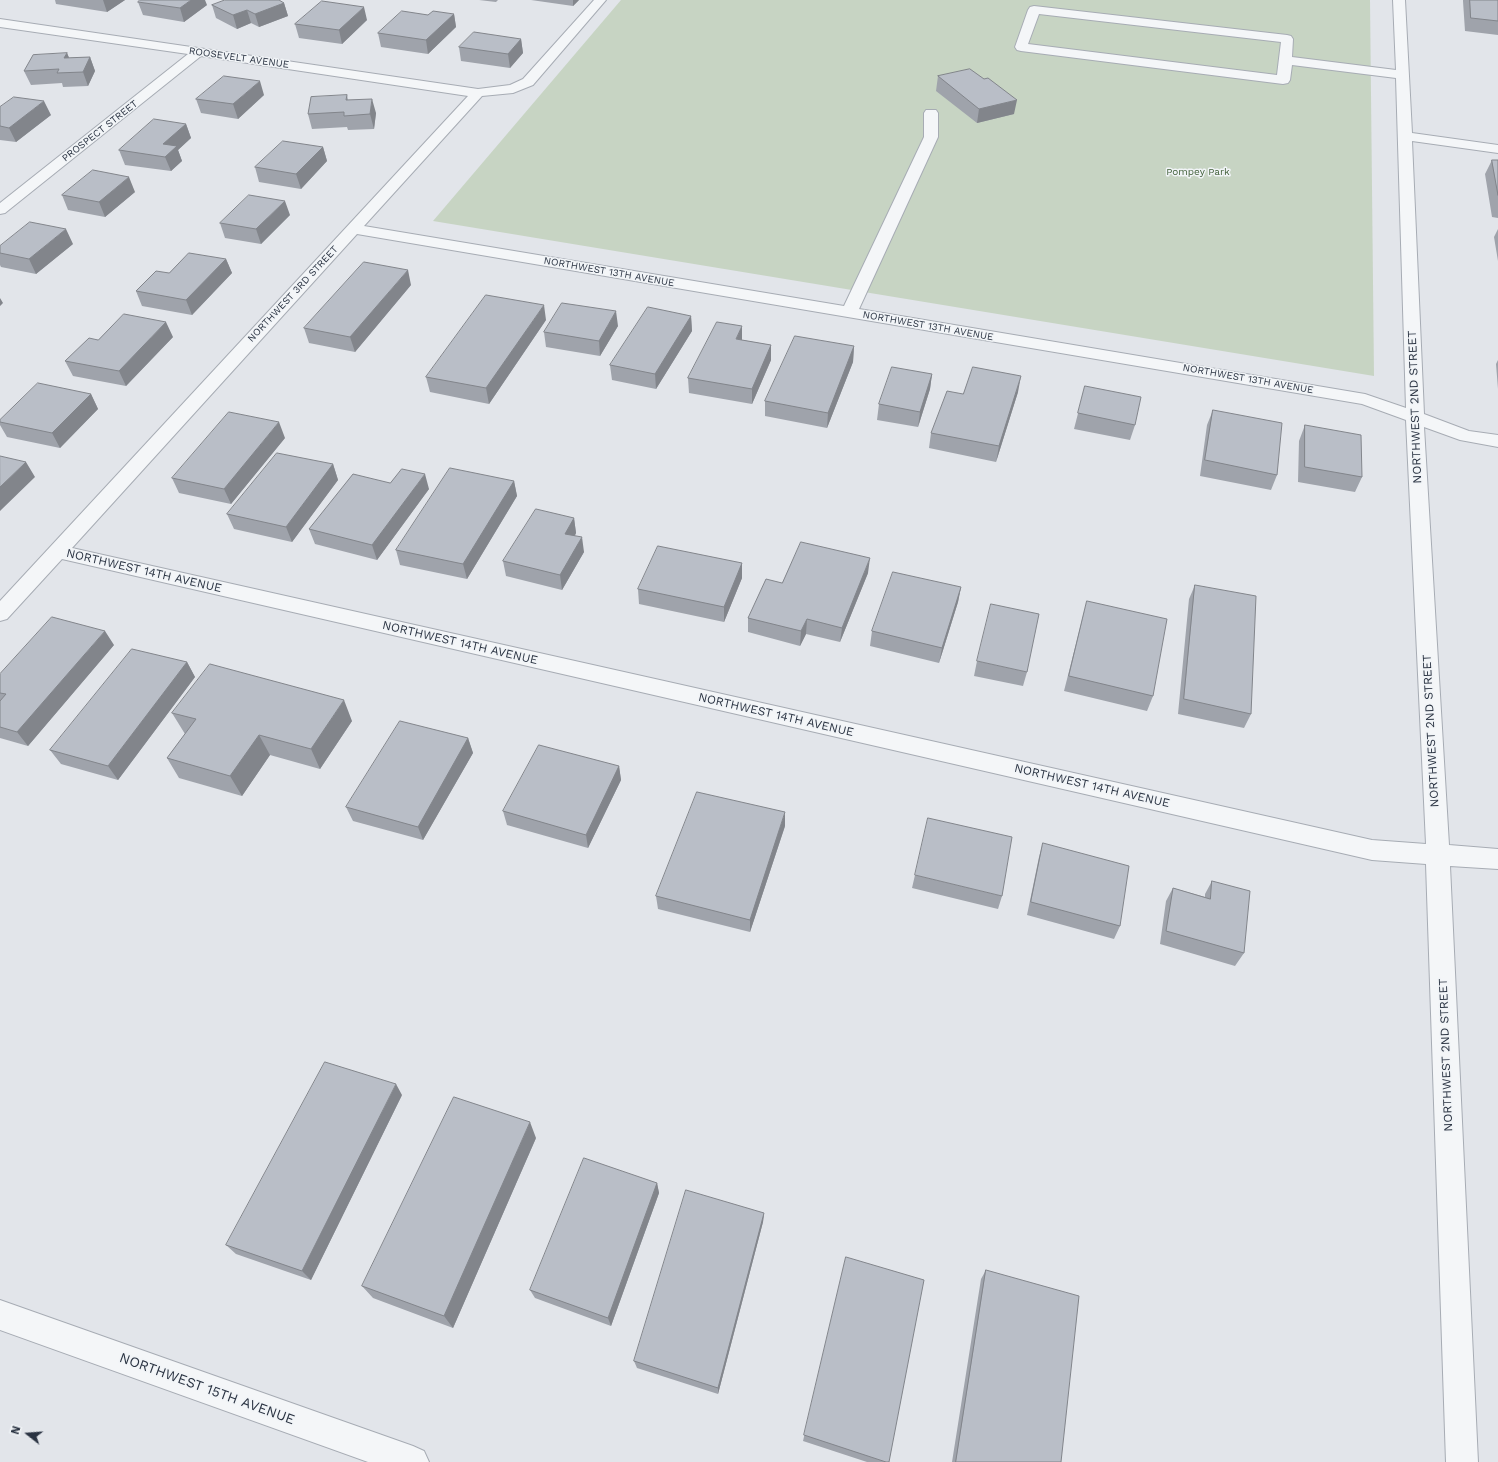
<!DOCTYPE html>
<style>
body{margin:0}
#map{position:relative;width:1498px;height:1462px;overflow:hidden;background:#e2e5ea;font-family:"Work Sans",sans-serif}
canvas{display:block}
.north{position:absolute;left:8px;top:1414px;width:40px;height:40px;-webkit-text-stroke:3px #f1f4f7;paint-order:stroke;rotate:287deg;font-size:11px;font-weight:700;line-height:16px;text-align:center;color:#2a3342}
.north::after{content:'';display:block;margin:auto;width:14px;height:18px;background:#2a3342;clip-path:polygon(50% 0,100% 100%,50% 72%,0 100%)}
</style>
<div id="map">
<canvas width="1498" height="1462"></canvas>
<div class="north">N</div>
</div>
<script>
const ctx = document.querySelector('canvas').getContext('2d');
ctx.lineJoin = 'round';
function paint(path, color) { ctx.fillStyle = color; ctx.fill(path, 'evenodd'); }
function trace(path, color, width, dash) { ctx.strokeStyle = color; ctx.lineWidth = width; ctx.lineCap = dash ? 'butt' : 'round'; ctx.setLineDash(dash || []); ctx.stroke(path); }
function write(font, color, halo, rows, align = 'center') {
  ctx.font = font + ' "Work Sans",sans-serif'; ctx.lineWidth = 3; ctx.setLineDash([]); ctx.textBaseline = 'middle'; ctx.strokeStyle = halo; ctx.fillStyle = color; for (const [text, x, y, turn = 0] of rows) {
    ctx.save(); ctx.translate(x, y); ctx.rotate((+turn || 0) * Math.PI / 180); ctx.textAlign = isNaN(turn) ? turn : align; if (halo) ctx.strokeText(text, 0, 0); ctx.fillText(text, 0, 0); ctx.restore();
  }
}
paint(new Path2D(`
 M621 0H1370L1374 376 433 221Z`), '#c7d4c3');
const minor = new Path2D(`
 M594 0H606L533 85 513 93 482 96 364 226 844 306 924 137V113L926 110H936L938 113V137L859 309 1365 394 1406 408 1396 78 1292 65 1290 80 1288 83 1283 84 1021 51 1017 50 1015 47 1028 10 1030 7 1034 6 1287 35 1291 36 1293 39 1292 57 1396 70 1393 0H1405L1412 133 1498 145V153L1412 141 1424 414 1469 431 1498 435V447L1460 440 1424 427 1449 845 1498 849V869L1450 866 1478 1462H1446L1426 864 1372 860 62 559 7 619 0 621V601L468 96 201 56 5 213 0 214V203L188 54 0 27V19L478 89 510 85 523 79ZM1039 14 1281 42 1277 75 1028 44ZM357 234 1362 404 1406 420 1426 844 1372 840 72 548Z
 M0 1300 413 1446 424 1451 429 1462H368L0 1330Z`);
trace(minor, '#a7acb4', 2);
paint(minor, '#f4f6f8');
paint(new Path2D(`
 M55 0H125L107 12 56 4Z
 M479 0H498L496 2Z
 M531 0H579L573 6Z
 M1463 0H1498V35L1465 31 1463 1Z
 M138 2 207 5 184 22 143 15Z
 M284 3 288 16 259 27 251 23 237 29 216 18 212 5Z
 M454 14 456 27 428 54 381 47 378 33 428 15Z
 M367 20 342 44 299 38 295 24Z
 M521 39 523 53 510 68 461 61 459 47Z
 M67 53 69 58 90 57 95 71 88 86 63 87 62 83 31 85 24 71Z
 M938 76 984 79 1014 114 977 123 936 91Z
 M264 95 238 119 201 113 196 99Z
 M347 95 348 100 376 113 374 129 348 130 347 127 312 129 308 114Z
 M0 107 51 115 16 142 0 140Z
 M186 124 191 138 178 150 182 161 171 171 125 165 119 150Z
 M323 147 327 161 301 189 259 182 255 167Z
 M1492 160H1498V218L1492 217 1485 174Z
 M135 192 105 217 68 210 62 195Z
 M290 215 261 244 225 238 220 223Z
 M1498 229V261L1494 237Z
 M73 244 36 274 1 267 0 265V253Z
 M226 259 232 273 192 315 142 306 136 291 169 273Z
 M411 285 355 352 309 343 304 328Z
 M691 316 692 331 656 389 612 380 610 365Z
 M546 320 489 404 430 392 426 377Z
 M618 326 600 356 546 347 544 332Z
 M173 337 126 386 73 376 65 361 98 340Z
 M742 340 771 345V360L752 404 689 393 688 378Z
 M854 346 853 362 827 428 765 416V401Z
 M1498 360V389L1496 364Z
 M932 374 930 389 918 427 877 420 879 404Z
 M1085 386 1135 425 1130 440 1074 429Z
 M1018 392 996 462 929 448 931 433 963 394Z
 M91 394 98 409 60 448 7 437 0 425V420Z
 M1213 410 1277 475 1271 490 1200 476 1207 425Z
 M1305 425 1362 477 1355 492 1298 482 1299 441Z
 M285 438 231 504 179 493 172 478Z
 M333 464 338 480 292 542 234 529 227 514Z
 M514 481 517 496 467 579 400 565 396 550Z
 M390 483 429 489 377 560 315 544 309 529Z
 M574 518 576 533 575 536 584 552 562 590 506 576 503 561Z
 M742 563V578L724 622 639 604 638 589Z
 M868 573 840 642 806 634 800 646 748 632V618L782 583Z
 M1195 585 1251 714 1244 728 1178 714 1189 599Z
 M961 587 958 602 939 663 870 646 872 631Z
 M1087 601 1153 696 1147 711 1064 691 1083 616Z
 M114 645 28 746 0 738V674Z
 M977 661 1027 672 1023 686 974 676Z
 M187 662 195 677 118 780 61 764 50 750Z
 M172 713 352 721 320 769 270 755 242 796 179 778 167 758 185 734Z
 M468 738 473 753 423 840 353 821 346 807Z
 M619 766 621 780 588 848 507 825 503 811Z
 M785 826 750 932 658 909 656 896Z
 M1043 843 1120 926 1114 939 1027 915 1039 857Z
 M915 875 1002 896 998 909 912 888Z
 M1212 881 1244 953 1235 966 1160 944 1166 901 1173 888 1205 897V894Z
 M402 1095 311 1280 236 1254 226 1245Z
 M536 1138 453 1328 373 1298 362 1286Z
 M657 1183 659 1193 611 1326 535 1298 530 1290Z
 M764 1213 763 1222 718 1394 637 1368 634 1361Z
 M846 1257 889 1462H867L803 1441Z
 M986 1270 1061 1462H952L981 1279Z`), '#9fa3ab');
paint(new Path2D(`
 M103 0H125L107 12Z
 M191 0H205L207 5 184 22 180 8Z
 M573 0H579L573 6Z
 M284 3 288 16 259 27 255 14Z
 M364 7 367 20 342 44 339 30Z
 M247 10 251 23 237 29 233 15Z
 M454 14 456 27 428 54 426 40Z
 M521 39 523 53 510 68 508 54Z
 M67 53 73 67 64 58Z
 M90 57 95 71 88 86 83 72Z
 M260 81 264 95 238 119 233 104Z
 M372 99 376 113 374 129 370 114Z
 M1017 100 1014 114 977 123 979 109Z
 M44 101 51 115 16 142 9 128Z
 M186 124 191 138 178 150 182 161 171 171 165 157 163 144Z
 M323 147 327 161 301 189 296 174Z
 M129 177 135 192 105 217 99 202Z
 M285 201 290 215 261 244 256 229Z
 M66 229 73 244 36 274 29 259Z
 M226 259 232 273 192 315 186 300Z
 M408 270 411 285 355 352 350 337Z
 M0 298 3 303 0 306Z
 M544 305 546 320 489 404 486 388Z
 M616 311 618 326 600 356 599 341Z
 M691 316 692 331 656 389 655 374Z
 M166 322 173 337 126 386 119 371Z
 M742 326V341L736 339Z
 M771 345V360L752 404V389Z
 M854 346 853 362 827 428 828 413Z
 M932 374 930 389 918 427 920 412Z
 M1021 376 1018 392 996 462 999 446Z
 M91 394 98 409 60 448 52 433Z
 M279 422 285 438 231 504 224 489Z
 M26 462 35 477 0 511V487Z
 M333 464 338 480 292 542 286 527Z
 M425 474 429 489 377 560 372 545Z
 M514 481 517 496 467 579 463 564Z
 M574 518 576 533 567 549 565 534Z
 M582 537 584 552 562 590 560 575Z
 M870 558 868 573 840 642 842 628Z
 M742 563V578L724 622V607Z
 M961 587 958 602 939 663 942 648Z
 M807 619 806 634 800 646 801 631Z
 M105 631 114 645 28 746 17 732Z
 M187 662 195 677 118 780 108 766Z
 M344 700 352 721 320 769 311 749Z
 M259 735 270 755 242 796 230 776Z
 M468 738 473 753 423 840 418 827Z
 M619 766 621 780 588 848 586 835Z
 M785 812V826L750 932V920Z
 M396 1084 402 1095 311 1280 302 1271Z
 M530 1122 536 1138 453 1328 444 1316Z
 M657 1183 659 1193 611 1326 608 1318Z
 M764 1213 763 1222 718 1394V1388Z`), '#82858b');
const building = new Path2D(`
 M140 0H191L180 8 138 2Z
 M225 0H279L284 3 255 14 247 10 233 15 212 5Z
 M1470 0H1498V21L1471 18Z
 M322 1 364 7 339 30 295 24Z
 M402 11 428 15 433 11 454 14 426 40 378 33Z
 M474 32 521 39 508 54 459 47Z
 M67 53 64 58 90 57 83 72 57 73 59 69 24 71 33 55Z
 M970 69 984 79 988 78 1017 100 979 109 938 76Z
 M224 76 260 81 233 104 196 99Z
 M347 95 346 100 372 99 370 114 344 116V112L308 114 311 97Z
 M14 97 44 101 9 128 0 126V107Z
 M154 119 186 124 163 144 177 146 165 157 119 150Z
 M283 141 323 147 296 174 255 167Z
 M1492 160H1498V195Z
 M93 170 129 177 99 202 62 195Z
 M249 195 285 201 256 229 220 223Z
 M30 222 66 229 29 259 0 253V246Z
 M189 253 226 259 186 300 136 291 156 271 169 273Z
 M364 262 408 270 350 337 304 328Z
 M486 295 544 305 486 388 426 377Z
 M562 303 616 311 599 341 544 332Z
 M648 307 691 316 655 374 610 365Z
 M124 314 166 322 119 371 65 361 89 338 98 340Z
 M717 322 742 326 736 339 771 345 752 389 688 378Z
 M795 336 854 346 828 413 765 401Z
 M892 367 932 374 920 412 879 404Z
 M973 367 1021 376 999 446 931 433 947 391 963 394Z
 M38 383 91 394 52 433 0 422V420Z
 M1085 386 1141 397 1135 425 1078 413Z
 M1213 410 1282 423 1277 475 1205 460Z
 M229 412 279 422 224 489 172 478Z
 M1305 425 1361 435 1362 477 1305 467Z
 M277 453 333 464 286 527 227 514Z
 M0 456 26 462 0 487Z
 M450 468 514 481 463 564 396 550Z
 M402 469 425 474 372 545 309 529 353 474 390 483Z
 M536 509 574 518 565 534 582 537 560 575 503 561Z
 M801 542 870 558 842 628 807 619 801 631 748 618 766 579 782 583Z
 M658 546 742 563 724 607 638 589Z
 M893 572 961 587 942 648 872 631Z
 M1195 585 1256 596 1251 714 1184 699Z
 M1087 601 1167 619 1153 696 1069 676Z
 M991 604 1039 614 1027 672 977 661Z
 M52 617 105 631 17 732 0 727V701L6 694 0 693V674Z
 M132 649 187 662 108 766 50 750Z
 M210 664 344 700 311 749 259 735 230 776 167 758 196 719 172 713Z
 M400 721 468 738 418 827 346 807Z
 M539 745 619 766 586 835 503 811Z
 M697 792 785 812 750 920 656 896Z
 M928 818 1012 837 1002 896 915 875Z
 M1043 843 1129 866 1120 926 1031 902Z
 M1212 881 1250 891 1244 953 1166 931 1173 888 1210 899Z
 M325 1062 396 1084 302 1271 226 1245Z
 M454 1097 530 1122 444 1316 362 1286Z
 M584 1158 657 1183 608 1318 530 1290Z
 M686 1190 764 1213 718 1388 634 1361Z
 M846 1257 924 1280 889 1462H886L804 1435Z
 M986 1270 1079 1296 1061 1462H956Z`);
paint(building, '#b9bec7');
trace(building, '#82858b', 1);
write('10px', '#2a3342', '#f1f4f7', [
 ["ROOSEVELT AVENUE",239,58,8],
 ["PROSPECT STREET",100,131,-38],
 ["NORTHWEST 13TH AVENUE",609,272,10],
 ["NORTHWEST 3RD STREET",293,294,-47],
 ["NORTHWEST 13TH AVENUE",928,326,10],
 ["NORTHWEST 13TH AVENUE",1248,379,10]
]);
write('10px', '#3f5e37', '#f1f4f7', [
 ["Pompey Park",1198,172]
]);
write('12px', '#2a3342', '#f1f4f7', [
 ["NORTHWEST 2ND STREET",1415,407,-92],
 ["NORTHWEST 14TH AVENUE",144,571,13],
 ["NORTHWEST 14TH AVENUE",460,643,13],
 ["NORTHWEST 14TH AVENUE",776,715,13],
 ["NORTHWEST 2ND STREET",1431,731,-93],
 ["NORTHWEST 14TH AVENUE",1092,786,13],
 ["NORTHWEST 2ND STREET",1446,1055,-92]
]);
write('14px', '#2a3342', '#f1f4f7', [
 ["NORTHWEST 15TH AVENUE",207,1389,20]
]);
</script>
